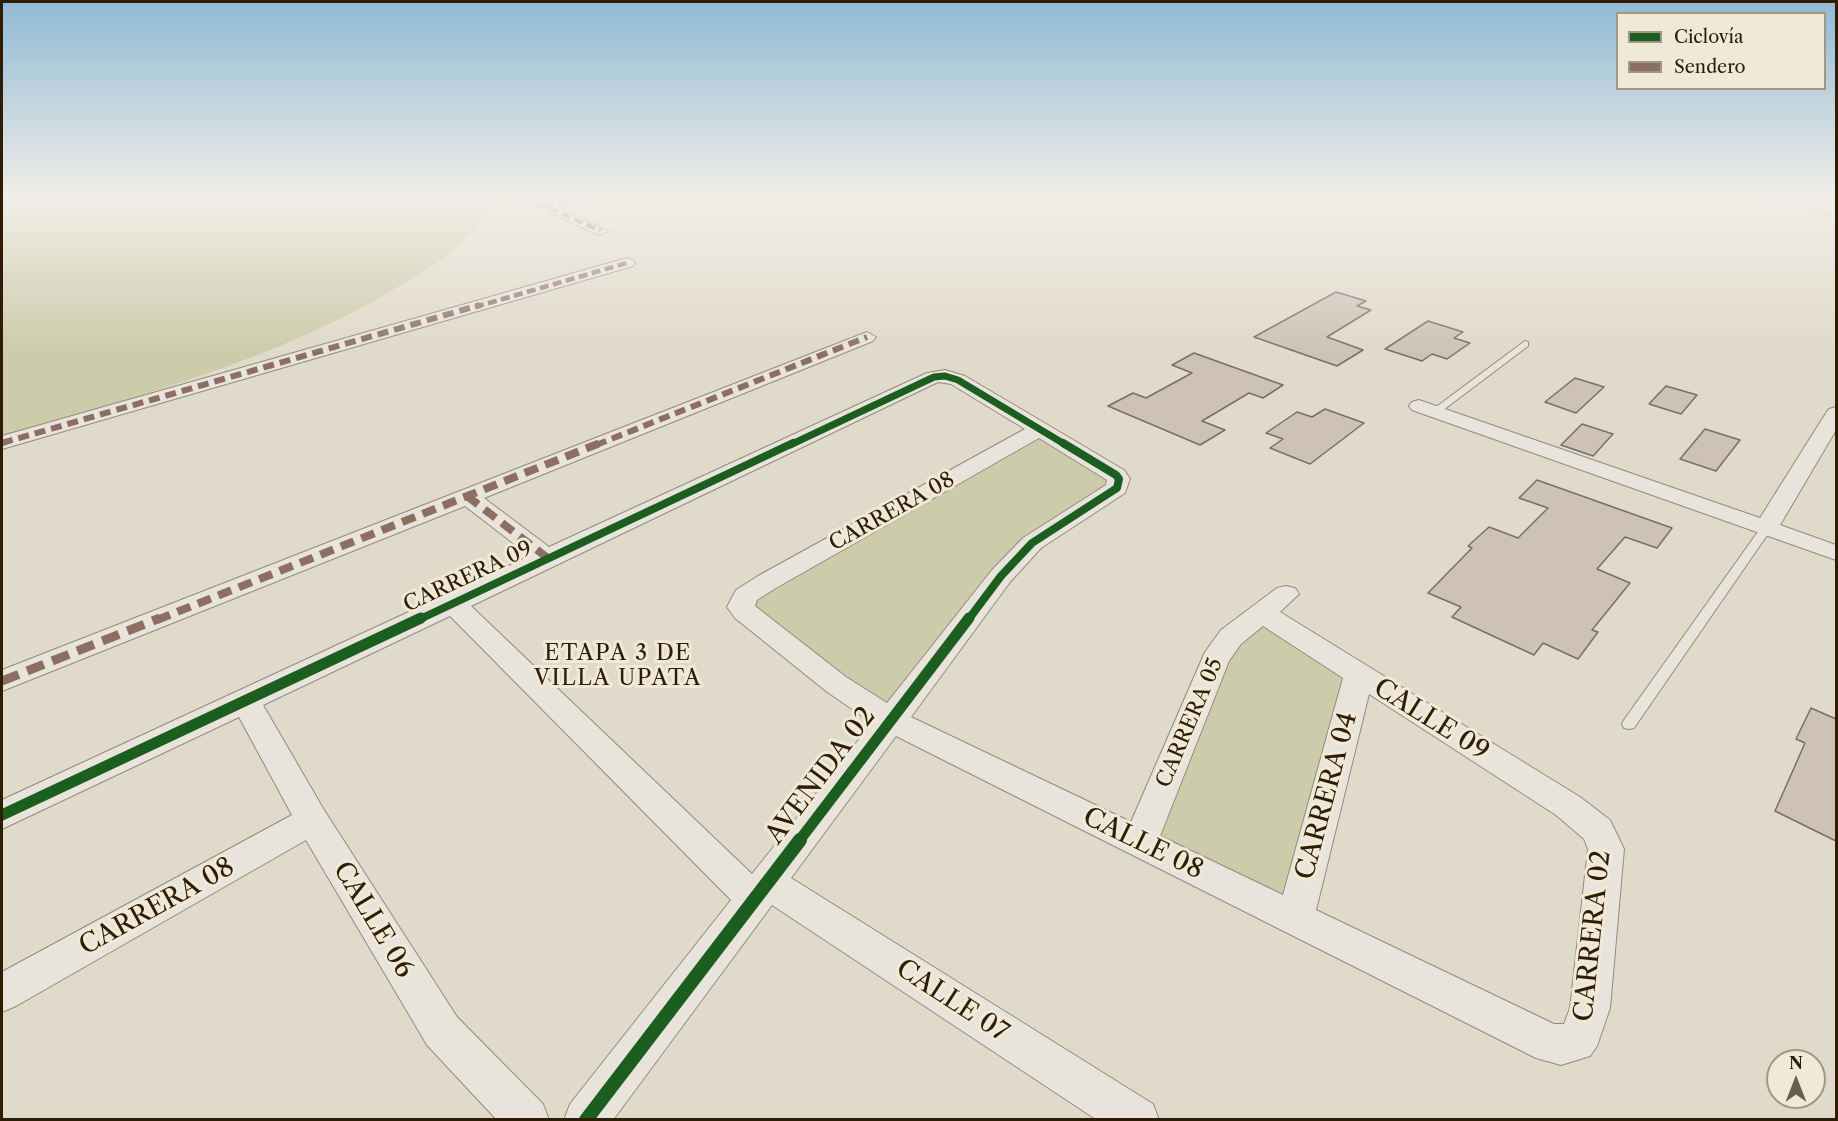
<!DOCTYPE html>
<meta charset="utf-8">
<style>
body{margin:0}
#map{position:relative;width:1838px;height:1121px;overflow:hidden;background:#e0daca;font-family:"Libre Caslon Text",serif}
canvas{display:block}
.frame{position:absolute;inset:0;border:3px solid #2f1c04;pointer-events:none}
.legend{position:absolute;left:1616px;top:12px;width:210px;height:78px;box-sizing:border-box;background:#f1e9d7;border:2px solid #a39783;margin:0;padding:8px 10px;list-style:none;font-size:18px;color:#2f1c04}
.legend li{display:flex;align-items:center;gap:12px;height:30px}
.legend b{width:30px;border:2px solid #a39783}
.north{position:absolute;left:1766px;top:1049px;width:60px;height:60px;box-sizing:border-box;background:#f1e9d7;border:2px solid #a39783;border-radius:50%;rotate:0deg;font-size:16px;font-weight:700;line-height:24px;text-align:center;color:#2f1c04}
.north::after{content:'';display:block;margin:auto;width:21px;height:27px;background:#6d5e49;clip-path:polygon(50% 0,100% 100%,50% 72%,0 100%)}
</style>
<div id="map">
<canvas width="1838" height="1121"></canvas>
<div class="frame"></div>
<ul class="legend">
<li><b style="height:8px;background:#1b5e20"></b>Ciclovía</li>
<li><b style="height:8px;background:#8d6e63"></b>Sendero</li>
</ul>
<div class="north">N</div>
</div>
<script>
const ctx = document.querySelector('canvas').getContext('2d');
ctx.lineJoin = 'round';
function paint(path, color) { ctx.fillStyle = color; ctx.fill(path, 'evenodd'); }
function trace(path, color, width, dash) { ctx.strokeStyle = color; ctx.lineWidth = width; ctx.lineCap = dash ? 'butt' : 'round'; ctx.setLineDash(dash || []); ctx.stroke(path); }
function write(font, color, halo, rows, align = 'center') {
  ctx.font = font + ' "Libre Caslon Text",serif'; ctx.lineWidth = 6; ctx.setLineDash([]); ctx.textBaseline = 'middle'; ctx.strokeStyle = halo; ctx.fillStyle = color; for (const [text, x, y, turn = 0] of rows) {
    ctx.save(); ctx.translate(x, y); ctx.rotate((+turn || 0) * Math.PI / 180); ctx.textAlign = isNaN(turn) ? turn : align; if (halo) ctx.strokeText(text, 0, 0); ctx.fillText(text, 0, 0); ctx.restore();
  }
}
paint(new Path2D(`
 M2 197H492C487 209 483 219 475 229 455 252 429 268 403 284 281 359 138 396 2 437Z
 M1040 429 1119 479 1056 527 890 720 742 602Z
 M1262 613 1359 674 1295 918 1140 842 1202 685Z`), '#cccbaa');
const building = new Path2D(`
 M1336 292 1366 301 1357 306 1371 310 1327 337 1363 350 1337 366 1254 337Z
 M1428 321 1463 332 1454 338 1470 343 1447 359 1432 354 1422 361 1385 349Z
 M1194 353 1283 385 1263 398 1249 393 1202 421 1225 430 1200 445 1108 406 1133 393 1146 398 1192 373 1172 365Z
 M1575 378 1604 387 1576 413 1545 402Z
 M1666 386 1697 395 1681 414 1649 404Z
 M1325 409 1364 423 1310 464 1270 448 1283 439 1266 433 1297 412 1312 417Z
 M1582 424 1613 434 1593 456 1561 445Z
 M1705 429 1740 440 1716 471 1680 459Z
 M1537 480 1672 528 1657 548 1625 537 1597 569 1630 583 1592 630 1598 632 1578 659 1543 643 1534 655 1452 617 1461 607 1428 593 1472 548 1468 546 1489 527 1518 538 1548 508 1519 498Z
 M1811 708 1836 719V841L1775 811 1805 743 1796 739Z`);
paint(building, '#cec2b7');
trace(building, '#777065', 1.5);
const lane = new Path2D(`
 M1525 341 1528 342V346L1438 414H1432V410Z
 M1766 525 1772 528 1634 728 1629 729 1624 728 1622 724 1624 720 1762 526Z`);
const street = new Path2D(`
 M518 197H537L546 202 563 197H588L558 207 608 231 601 235 596 234Z
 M1764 197H1793L1836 206V214L1771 201Z
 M627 258 633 260 635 263 633 266 2 449V436Z
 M867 332 876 337 873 341 484 498 549 547 927 373 945 370 965 376 1124 470 1130 479 1125 493 1041 548 1010 582 911 717 1131 822 1205 652 1221 630 1277 588 1286 586 1295 588 1299 594 1280 612 1580 797 1610 820 1624 849 1610 1008 1597 1046 1590 1056 1561 1065 1536 1058 896 736 791 878 1153 1104 1159 1120H1097L772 905 613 1120H564L570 1104 731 900 450 616 263 705 324 810 457 1017 543 1104 549 1120H497L427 1045 306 840 16 1006 2 1012V972L292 815 239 717 2 829V800L530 556 465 506 2 691V670ZM938 382 951 384 1025 429 758 576 736 590 727 607 735 618 826 691 872 723 752 874 471 606ZM1039 438 1107 480 1106 485 1023 538 992 570 887 703 846 677 755 606 757 600 776 588ZM1263 626 1343 678 1283 895 1160 836 1229 661 1241 644ZM1369 694 1556 815 1584 839 1588 849 1570 1008 1564 1024H1554L1316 910Z
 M1419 400 1760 518 1826 413 1829 409 1836 407V430L1780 525 1836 545V560L1412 410 1409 406 1412 402Z`);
trace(lane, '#918b7f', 2);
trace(street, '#918b7f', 2);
paint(lane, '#e8e4dc');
paint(street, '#e8e4dc');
trace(new Path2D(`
 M525 197 601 231
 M545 206 581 197
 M475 307 627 263`), '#8d6e63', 4.5, [9, 4.5]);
trace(new Path2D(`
 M2 443 480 305
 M596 445 867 337`), '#8d6e63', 6, [11, 6]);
trace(new Path2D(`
 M467 496 549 559
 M157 620 600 443`), '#8d6e63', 8, [14, 8]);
trace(new Path2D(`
 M2 681 160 618`), '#8d6e63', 9, [18, 9]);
trace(new Path2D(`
 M790 445 934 377 945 376 958 380 1066 445`), '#1b5e20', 7);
trace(new Path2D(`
 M418 620 793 443
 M968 620 1001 576 1032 543 1117 488 1119 479 1116 475 1063 443`), '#1b5e20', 8);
trace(new Path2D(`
 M2 815 421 618
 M799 841 969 618`), '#1b5e20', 11);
trace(new Path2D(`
 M586 1120 800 840`), '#1b5e20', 14);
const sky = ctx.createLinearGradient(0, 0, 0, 354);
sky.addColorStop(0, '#90bad6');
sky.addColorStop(0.56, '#f1eee7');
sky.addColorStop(1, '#f1eee700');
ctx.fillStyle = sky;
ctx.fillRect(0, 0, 1838, 354);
write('21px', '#2f1c04', '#f1e9d7', [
 ["CARRERA 08",892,512,-29],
 ["CARRERA 09",468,577,-25],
 ["CARRERA 05",1190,723,-67]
]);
ctx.letterSpacing = '1.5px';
write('22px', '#2f1c04', '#f1e9d7', [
 ["ETAPA 3 DE",618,654],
 ["VILLA UPATA",618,679]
]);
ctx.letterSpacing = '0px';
write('26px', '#2f1c04', '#f1e9d7', [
 ["CALLE 09",1431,720,32],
 ["AVENIDA 02",821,776,-53],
 ["CARRERA 04",1327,796,-75],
 ["CALLE 08",1143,844,26],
 ["CARRERA 08",157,907,-29],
 ["CALLE 06",373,920,59],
 ["CARRERA 02",1593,936,-84],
 ["CALLE 07",952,1001,33]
]);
</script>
